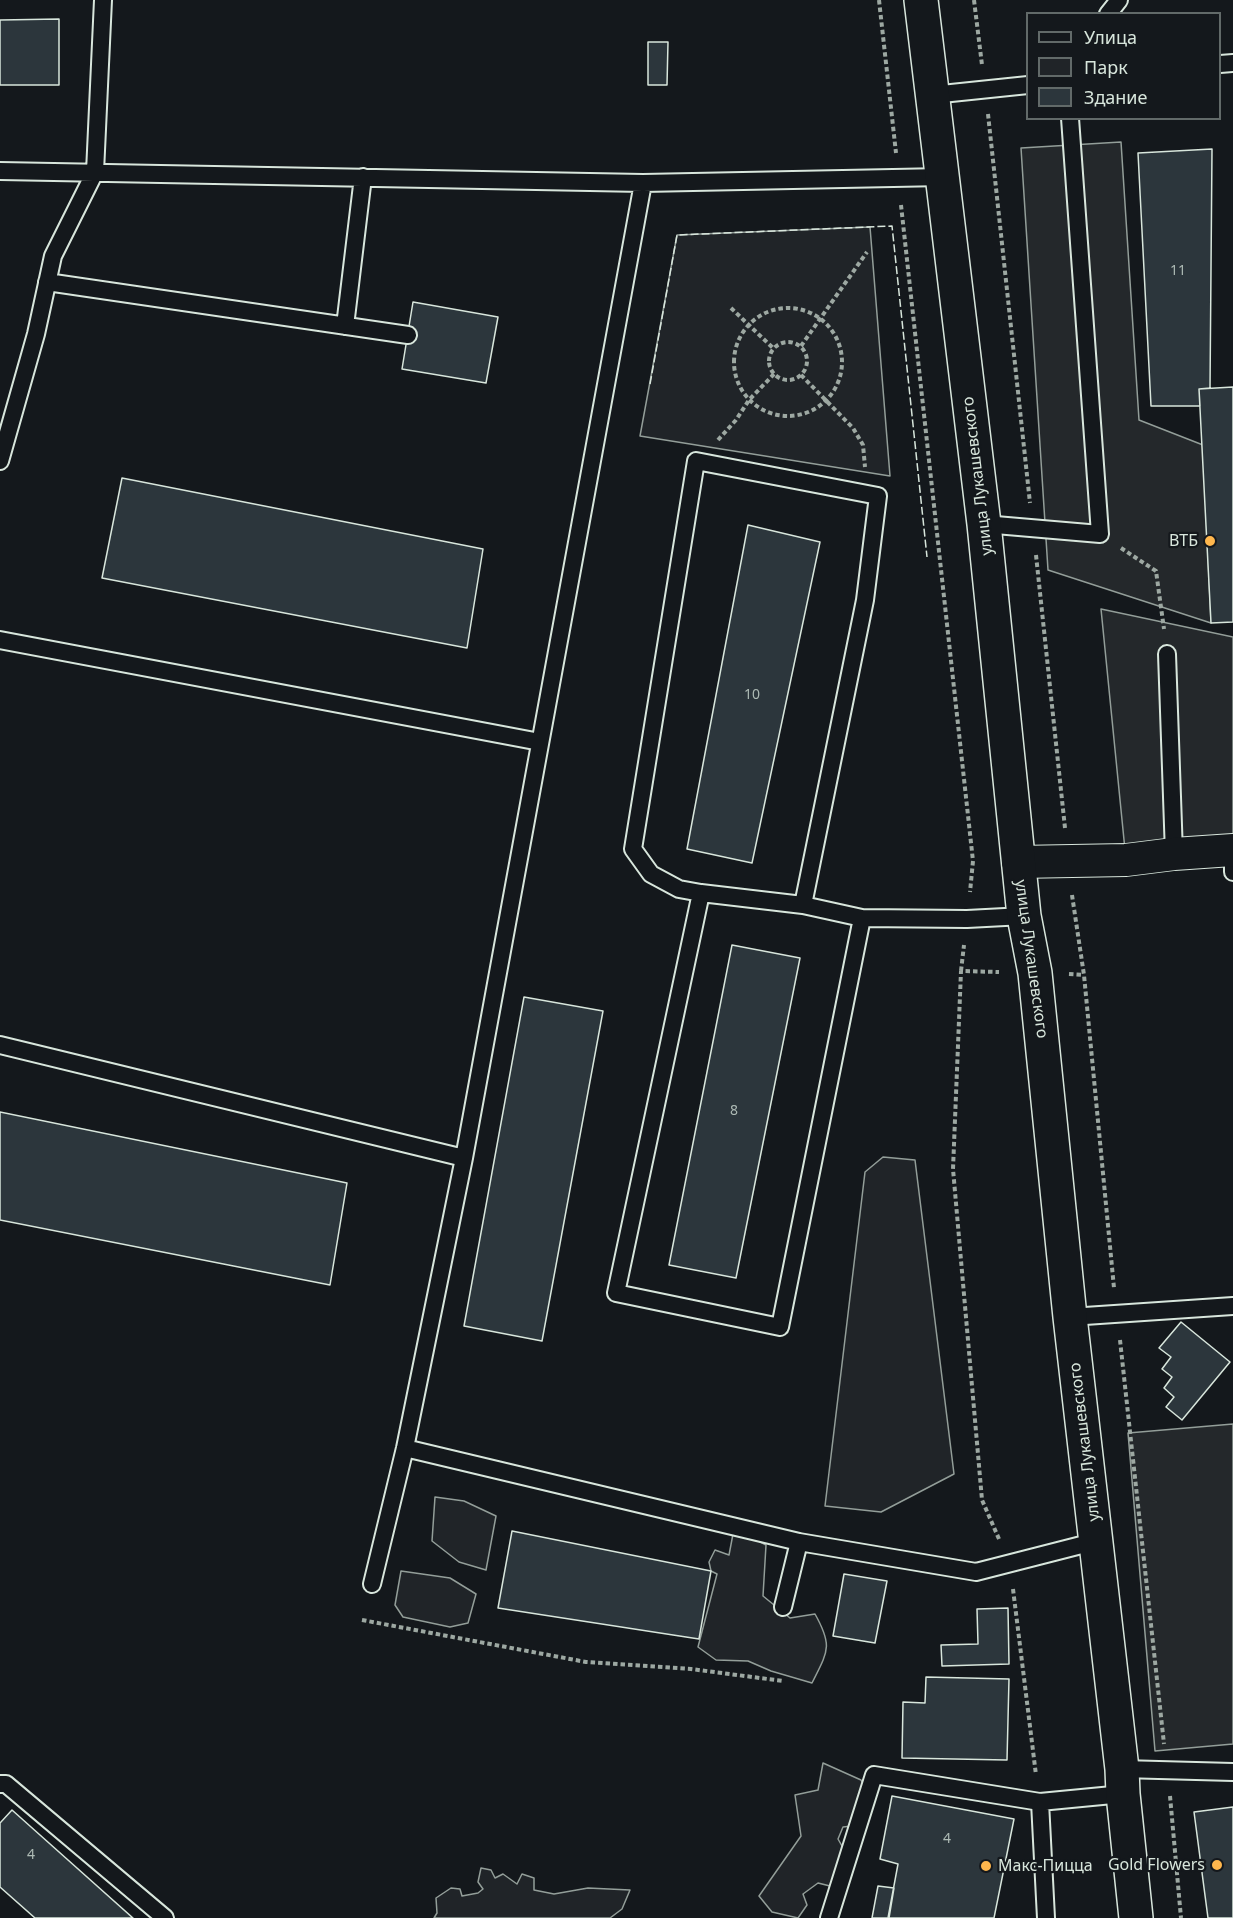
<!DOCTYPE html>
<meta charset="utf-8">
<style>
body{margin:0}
#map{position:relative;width:1233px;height:1918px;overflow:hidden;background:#14181c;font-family:"Noto Sans",sans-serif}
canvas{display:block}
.legend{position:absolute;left:1026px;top:12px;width:195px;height:108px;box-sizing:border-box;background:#14181c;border:2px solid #626a69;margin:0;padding:8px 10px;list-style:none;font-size:18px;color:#d8e6dc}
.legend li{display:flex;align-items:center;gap:12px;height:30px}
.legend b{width:30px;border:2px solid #626a69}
</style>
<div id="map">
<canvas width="1233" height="1918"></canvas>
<ul class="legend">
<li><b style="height:8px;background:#14181c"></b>Улица</li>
<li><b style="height:16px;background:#202428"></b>Парк</li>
<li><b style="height:16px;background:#2c363c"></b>Здание</li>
</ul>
</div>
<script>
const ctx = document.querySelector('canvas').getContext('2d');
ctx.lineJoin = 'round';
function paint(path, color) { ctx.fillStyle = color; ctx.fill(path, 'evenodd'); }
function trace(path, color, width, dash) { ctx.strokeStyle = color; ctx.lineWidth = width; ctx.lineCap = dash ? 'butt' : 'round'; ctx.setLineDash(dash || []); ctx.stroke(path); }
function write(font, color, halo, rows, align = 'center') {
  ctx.font = font + ' "Noto Sans",sans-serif'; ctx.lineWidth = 4.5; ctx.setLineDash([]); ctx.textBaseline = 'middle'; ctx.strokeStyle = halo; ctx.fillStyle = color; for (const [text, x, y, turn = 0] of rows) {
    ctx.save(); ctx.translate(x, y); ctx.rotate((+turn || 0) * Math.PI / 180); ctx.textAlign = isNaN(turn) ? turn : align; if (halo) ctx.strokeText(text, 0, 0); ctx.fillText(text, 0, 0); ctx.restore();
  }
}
const green = new Path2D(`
 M870 227 890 476 640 436 677 235Z
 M883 1157 915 1160 954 1474 881 1512 825 1506 865 1172Z
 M435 1497 464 1501 496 1516 486 1570 459 1562 432 1541Z
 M733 1534 751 1537 766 1545 763 1596 790 1618 815 1614C833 1646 828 1651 812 1683L771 1671 748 1661 716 1660 698 1647 717 1574 711 1571 709 1562 715 1550 729 1555Z
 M401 1571 450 1578 476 1594 468 1623 450 1627 403 1617 395 1605Z
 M823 1763 861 1780 868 1793 862 1825 843 1827 838 1839 842 1846 856 1848 836 1880 830 1886 818 1883 803 1894 807 1905 798 1918 772 1912 759 1896 801 1836 795 1795 818 1790Z
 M481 1868 491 1870 495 1878 503 1874 517 1884 522 1874 534 1878V1890L554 1894 588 1888 630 1890 622 1909 610 1918H434L437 1913 436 1898 451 1888 460 1889 462 1896 478 1893 483 1889 478 1882Z`);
paint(green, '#202428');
trace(green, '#939e99', 1.5);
const parking = new Path2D(`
 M1121 142 1139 420 1203 445 1211 623 1048 570 1021 148Z
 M1101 609 1233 637V849L1126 860Z
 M1233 1424V1744L1155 1751 1128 1433Z`);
paint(parking, '#24282b');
trace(parking, '#939e99', 1.5);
const building = new Path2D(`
 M59 19V85H0V20Z
 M648 42H668L667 85H648Z
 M1212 149 1210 388 1199 389 1200 406H1151L1138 153Z
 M413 302 498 317 486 383 402 369Z
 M1233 387V622L1211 623 1199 389Z
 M122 478 483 549 467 648 102 578Z
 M748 525 820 542 752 863 687 849Z
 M732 945 800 958 736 1278 669 1265Z
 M524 997 603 1011 542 1341 464 1326Z
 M0 1112 347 1183 330 1285 0 1220Z
 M1181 1322 1230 1362 1182 1420 1166 1407 1174 1397 1164 1388 1172 1377 1162 1369 1171 1357 1159 1348Z
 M512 1531 711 1571 699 1639 498 1608Z
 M844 1574 887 1581 875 1643 833 1636Z
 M1008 1608 1009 1664 942 1666 941 1645 978 1644 977 1609Z
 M926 1677 1009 1679 1007 1760 902 1758 903 1702 925 1703Z
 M892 1796 1014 1819 994 1918H888L898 1864 880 1859Z
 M1233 1807V1918H1208L1194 1812Z
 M12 1810 133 1918H35L0 1887V1823Z
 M878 1886 894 1888 889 1918H872Z`);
paint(building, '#2c363c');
trace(building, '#d8e6dc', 1.5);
const service = new Path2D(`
 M1108 14 1119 0
 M1220 64 1233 63
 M932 95 1028 85
 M0 171 643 183 943 177
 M47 282 408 335
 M345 326 363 177
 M0 461 36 334 53 256 95 172 103 0
 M984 524 1100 534 1070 118
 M0 640 540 742
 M1167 654 1174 854
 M1233 850V872
 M701 893 616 1293 780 1327 862 918
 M803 905 865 600 878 496 696 461 633 849 651 874 679 889 701 893 803 905 862 918 967 919 1024 916
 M0 1045 464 1158
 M1070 1317 1233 1306
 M405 1448 799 1542 976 1572 1097 1541
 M372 1584 405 1448 464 1158 643 183
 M783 1607 799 1542
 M1122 1769 1233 1772
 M0 1784H6L165 1918
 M1040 1802 1046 1918
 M829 1918 874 1775 1040 1802 1123 1794`);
const minor = new Path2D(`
 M1018 862 1126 860 1174 854 1233 850`);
const secondary = new Path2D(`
 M921 0 984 524 1024 916 1035 973 1070 1317 1122 1769 1123 1794 1136 1918`);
trace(service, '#d8e6dc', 20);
trace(minor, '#d8e6dc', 34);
trace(secondary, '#d8e6dc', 36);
trace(new Path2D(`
 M879 0 896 153
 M974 0 982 65
 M988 114 1030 503
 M901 205 973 861 970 892
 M734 362a54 54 0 1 1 108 0a54 54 0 1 1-108 0Z
 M731 308 773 348
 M769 361a19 19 0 1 1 38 0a19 19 0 1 1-38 0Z
 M801 346 867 252
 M801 375 853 428 863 445 865 467
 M718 440 736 420 749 400 774 374
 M1121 548 1156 571 1164 629
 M1036 555 1065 828
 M1072 895 1084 975 1114 1288
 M961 971 964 945
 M1069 974 1084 975
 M1120 1340 1164 1744
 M999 1539 982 1500 953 1169 961 971 999 972
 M1013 1589 1036 1775
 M362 1620 586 1662 691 1669 783 1681
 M1170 1796 1181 1918`), '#9da8a2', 4, [4.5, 3]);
trace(service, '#14181c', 16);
trace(minor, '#14181c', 32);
trace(secondary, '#14181c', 33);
trace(new Path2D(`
 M650 384 677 235 892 226 927 557`), '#d8e6dc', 1.5, [8, 3]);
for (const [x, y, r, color] of [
 [1210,541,6,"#ffb74d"],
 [1217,1865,6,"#ffb74d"],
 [986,1866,6,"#ffb74d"]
]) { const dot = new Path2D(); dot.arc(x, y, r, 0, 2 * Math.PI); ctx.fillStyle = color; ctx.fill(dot); trace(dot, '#14181c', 2); }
write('14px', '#adbab4', null, [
 ["11",1178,271],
 ["10",752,695],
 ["8",734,1111],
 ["4",947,1839],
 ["4",31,1855]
]);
write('16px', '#d8e6dc', '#14181c', [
 ["улица Лукашевского",978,476,-97],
 ["улица Лукашевского",1031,959,82],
 ["улица Лукашевского",1085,1442,-97]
]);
write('16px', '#d8e6dc', '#14181c', [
 ["ВТБ",1198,541],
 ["Gold Flowers",1205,1865],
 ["Макс-Пицца",998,1866,"left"]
], 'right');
</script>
